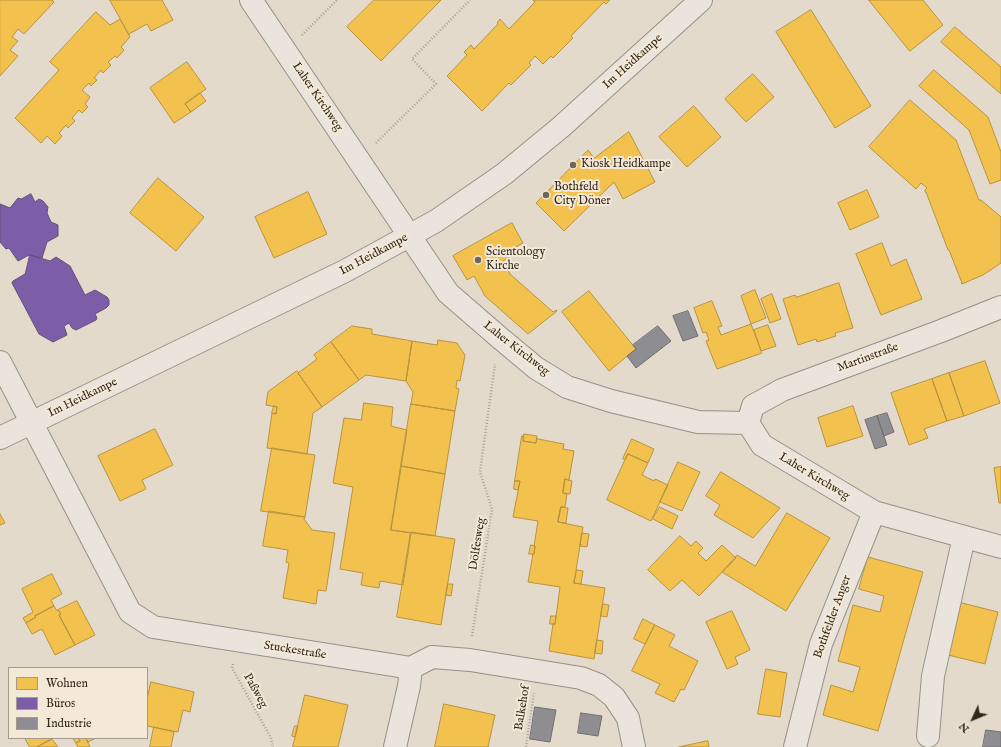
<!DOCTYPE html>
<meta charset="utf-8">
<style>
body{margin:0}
#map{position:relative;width:1001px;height:747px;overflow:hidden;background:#e4dacc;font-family:"IM FELL English",serif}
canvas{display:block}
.legend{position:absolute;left:8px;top:667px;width:140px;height:72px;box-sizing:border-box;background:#f4e8d7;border:1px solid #a69b8b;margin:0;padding:5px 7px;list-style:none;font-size:12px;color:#31271a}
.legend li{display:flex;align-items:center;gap:8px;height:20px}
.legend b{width:20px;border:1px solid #a69b8b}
.north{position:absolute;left:953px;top:699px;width:40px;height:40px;-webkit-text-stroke:3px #f4e8d7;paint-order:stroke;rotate:226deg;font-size:11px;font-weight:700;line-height:16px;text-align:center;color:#31271a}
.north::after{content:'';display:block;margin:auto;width:14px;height:18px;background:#31271a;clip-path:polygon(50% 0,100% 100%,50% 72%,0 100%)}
</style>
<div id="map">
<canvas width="1001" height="747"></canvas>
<ul class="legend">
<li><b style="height:11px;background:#f2c14e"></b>Wohnen</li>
<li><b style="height:11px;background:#7b5ea7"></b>Büros</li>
<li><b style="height:11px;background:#8d8d92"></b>Industrie</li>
</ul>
<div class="north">N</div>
</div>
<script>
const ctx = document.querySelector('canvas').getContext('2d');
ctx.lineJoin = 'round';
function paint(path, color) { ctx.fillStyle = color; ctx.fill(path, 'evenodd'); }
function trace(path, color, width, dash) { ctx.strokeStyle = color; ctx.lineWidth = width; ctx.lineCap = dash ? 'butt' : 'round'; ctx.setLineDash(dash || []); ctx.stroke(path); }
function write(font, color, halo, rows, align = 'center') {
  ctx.font = font + ' "IM FELL English",serif'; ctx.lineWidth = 4; ctx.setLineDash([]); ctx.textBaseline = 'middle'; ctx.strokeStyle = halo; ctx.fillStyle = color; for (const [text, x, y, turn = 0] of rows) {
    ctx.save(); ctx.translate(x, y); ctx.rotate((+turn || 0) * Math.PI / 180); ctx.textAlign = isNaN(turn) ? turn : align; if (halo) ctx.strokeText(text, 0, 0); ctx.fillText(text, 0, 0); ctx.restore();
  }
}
const homes = new Path2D(`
 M0 0H52L54 2 24 34 18 29 12 37 18 41 10 50 18 56 0 76Z
 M110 0H162L173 20 151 31 147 24 129 34Z
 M374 0H441L381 61 347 27Z
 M533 0H610L606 4 604 2 571 36 573 38 553 58 551 56 543 64 535 56 529 63 531 65 511 85 509 83 482 111 447 76 467 55 464 52 471 45 474 49 498 24 497 23 500 19 509 29 535 2Z
 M869 0H923L943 25 910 51Z
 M811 10 871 106 835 128 776 32Z
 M96 12 110 25 120 19 130 37 121 47 124 50 117 58 115 56 108 62 111 65 103 73 101 70 94 78 97 80 91 86 89 83 82 90 90 97 85 104 88 107 82 113 79 110 72 118 75 121 68 128 66 125 59 133 62 136 55 144 47 136 41 143 15 118 59 70 50 62Z
 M955 27 1001 67V94L941 42Z
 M187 62 206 89 185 104 191 112 174 123 150 88Z
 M934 70 988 117 1001 152V180L990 184 969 130 919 86Z
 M753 74 774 97 746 122 725 99Z
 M200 93 206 101 191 112 185 104Z
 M910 100 956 140 979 200H981L1001 217V263L983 275 962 284 961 283H962L949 250H948L926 192H925V190L927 188 921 183 916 189 869 147Z
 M694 106 721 137 687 167 659 137Z
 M629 132 655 182 623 199 614 182 564 231 536 203 588 150 594 158Z
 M158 178 204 217 176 251 130 213Z
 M867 190 879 217 850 230 838 203Z
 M308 192 327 234 274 258 255 217Z
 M512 223 523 243 514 248 516 253 503 261 510 274 553 312 556 310 557 311 528 334 485 296 474 276 467 280 453 256Z
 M882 243 891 266 906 259 922 299 881 315 856 254Z
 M839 283 853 328 835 333 836 336 817 342 816 339 798 345 783 299 795 295 796 297Z
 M755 290 766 318 751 324 741 296Z
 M589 291 636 349 609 371 562 312Z
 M772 294 781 319 770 323 761 299Z
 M712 301 722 326 718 327 721 335 751 324 762 353 717 369 706 341 709 340 706 332 703 333 694 308Z
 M768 325 776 346 761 351 754 330Z
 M352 326 372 329V334L412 341 406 381 366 375 359 380 331 342Z
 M438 340 457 343 465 355 460 381 457 380 456 388 459 389 455 411 411 404 413 392 406 381 412 341 437 345Z
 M331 342 359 380 322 407 298 373 317 359 314 355Z
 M985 361 1000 403 964 416 949 373Z
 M297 371 299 373H298L322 407 313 413 307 454 267 448 272 413 276 414 277 407 266 405 268 392Z
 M949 373 964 416 947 421 932 379Z
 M932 379 947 421 924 429 928 438 909 445 891 393Z
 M364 403 393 407 391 426 407 430 391 530 411 533 403 585 380 581 379 588 361 585 363 573 340 569 353 487 333 483 344 418 361 420Z
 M411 404 455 411 445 474 401 466Z
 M274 406 277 407 276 414 272 413Z
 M853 406 863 436 827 447 818 418Z
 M155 429 173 465 142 480 146 489 120 501 98 456Z
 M524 434 537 436 536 443 523 441Z
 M522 436H524L523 441 536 443 537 438 538 439 564 444 563 449 574 451 569 480 565 479 563 493 567 494 565 507H561L558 522 583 527 574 583 605 588 594 659 549 651 553 624H555L560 587 528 582 533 554H534L535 546H534L538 521 513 517 520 481H515Z
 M632 439 654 449 648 463 628 454 625 460 623 459Z
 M272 448 315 455 305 517 261 511Z
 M628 454 648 463 642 475 654 481 655 479 668 485 651 521 607 500Z
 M678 462 700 472 682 511 660 502Z
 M401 466 445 474 435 536 391 530Z
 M1001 467V503H999L994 468Z
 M721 472 780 508 753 538 714 515 720 505 706 496Z
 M565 479 572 481 570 494 563 493Z
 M515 481H520L518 490 514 489Z
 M561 507 568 508 566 523 558 522Z
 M660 507 678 516 672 529 653 519Z
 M269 511 305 517 304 519 312 530 335 533 326 591 318 590 316 604 283 598 289 563 286 562 288 550 263 546Z
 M787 513 830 538 786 611 722 572 737 555 755 566Z
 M0 514 5 523 0 525Z
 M411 532 455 539 441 625 397 617Z
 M582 533 589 534 587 547 580 546Z
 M680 536 691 546 696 541 703 548 698 553 706 561 722 545 736 558 699 596 682 580 670 591 648 570Z
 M531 545 535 546 534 554H529Z
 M868 557 923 572 878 731 823 715 831 685 853 692 860 667 838 661 853 605 880 612 884 596 859 589Z
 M577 570 583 571 581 584 574 583Z
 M52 574 62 594 51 600 54 606 35 616 36 617 26 623 23 618 33 612 22 589Z
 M448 584H453L451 596 446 595Z
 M77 601 95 635 75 645 59 615 61 614 58 610Z
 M958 602 998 612 985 664 944 654Z
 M603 604 609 605 607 617 601 616Z
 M54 606 57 611 58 610 61 614 59 615 75 645 55 655 42 629 32 634 26 623 36 617 35 616Z
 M732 611 750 650 735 657 738 664 727 669 706 622Z
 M551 616H556L555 624H550Z
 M643 619 655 625 645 644 634 639Z
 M655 625 675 635 669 646 698 661 684 690 681 689 674 702 655 693 660 684 632 671Z
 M597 640 603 641 602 654 595 653Z
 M766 669 787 673 780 717 758 714Z
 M151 682 194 692 190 712 183 710 178 732 147 726V700Z
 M305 695 348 705 338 747H293Z
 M444 704 495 715 488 747H435Z
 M295 726H298L295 737 292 736Z
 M154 727 174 732 171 747H150Z
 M25 738H52V739L37 747H30Z
 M73 738H78L80 741 76 743Z
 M78 738H86L90 747H78L76 743 80 741Z
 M86 738H96L88 742Z
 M52 739 58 747H37Z
 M708 741 709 747H679Z`);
paint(homes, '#f2c14e');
trace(homes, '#b8933e', 1);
const offices = new Path2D(`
 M31 194 35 202 39 199 43 201 48 207 47 213 51 222 58 225V236L47 242 42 258 29 255 18 261 9 248 6 249 0 242V204L10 208 18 198 21 199Z
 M30 255 50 261 56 257 70 266 85 295 95 290 107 297 109 300V305L106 308 95 314 97 318 96 320 76 330 72 328 69 323 64 326 67 335 53 342 39 334 12 283 13 281 25 274Z`);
paint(offices, '#7b5ea7');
trace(offices, '#654e7d', 1);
const industry = new Path2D(`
 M688 311 698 336 683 341 673 316Z
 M658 326 671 341 636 368 627 356 636 349 633 345Z
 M887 413 894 432 884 436 877 416Z
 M877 416 887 445 875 449 865 420Z
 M535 707 556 710 550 742 530 739Z
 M581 713 602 716 598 736 578 733Z
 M986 730 1001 732V747H983Z`);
paint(industry, '#8d8d92');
trace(industry, '#716e6e', 1);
const minor = new Path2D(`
 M251 0 448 293 500 338 536 368 567 387 611 401 698 422 748 423
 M0 362 130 612 153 627 411 668 432 657 470 660 581 678 599 685 614 697 628 718 634 747
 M748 423 762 445 874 512 1001 547
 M748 423 753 406 782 390 941 331 1001 307
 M0 438 345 271 436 221 504 174 561 127 701 0
 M928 736 933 676 964 537
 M395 747 409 686 411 668
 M795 747 821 644 874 512`);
trace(minor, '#969086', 24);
trace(new Path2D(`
 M302 35 337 0
 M376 143 436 84 412 59 470 0
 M472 636 492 509 480 472 495 364
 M233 664 232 668 271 738 273 747
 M526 747 534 693`), '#a8a39c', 2.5, [1, 2]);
trace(minor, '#eae4dd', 22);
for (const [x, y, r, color] of [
 [573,165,4,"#706658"],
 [546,195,4,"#706658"],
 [478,260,4,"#706658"]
]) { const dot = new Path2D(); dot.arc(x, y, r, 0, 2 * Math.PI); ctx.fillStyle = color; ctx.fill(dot); trace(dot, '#f4e8d7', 1.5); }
write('12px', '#31271a', '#f4e8d7', [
 ["Im Heidkampe",633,62,-42],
 ["Laher Kirchweg",317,97,56],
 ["Im Heidkampe",374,255,-28],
 ["Laher Kirchweg",516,349,38],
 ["Martinstraße",868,358,-20],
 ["Im Heidkampe",83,398,-26],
 ["Laher Kirchweg",814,477,31],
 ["Dölfesweg",478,544,-81],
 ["Bothfelder Anger",833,617,-70],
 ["Stuckestraße",295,651,9],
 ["Paßweg",255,691,61],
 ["Balkehof",523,708,-81]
]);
write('12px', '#31271a', '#f4e8d7', [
 ["Kiosk Heidkampe",581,165],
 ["Bothfeld",554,188],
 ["City Döner",554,202],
 ["Scientology",486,253],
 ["Kirche",486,267]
], 'left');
</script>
